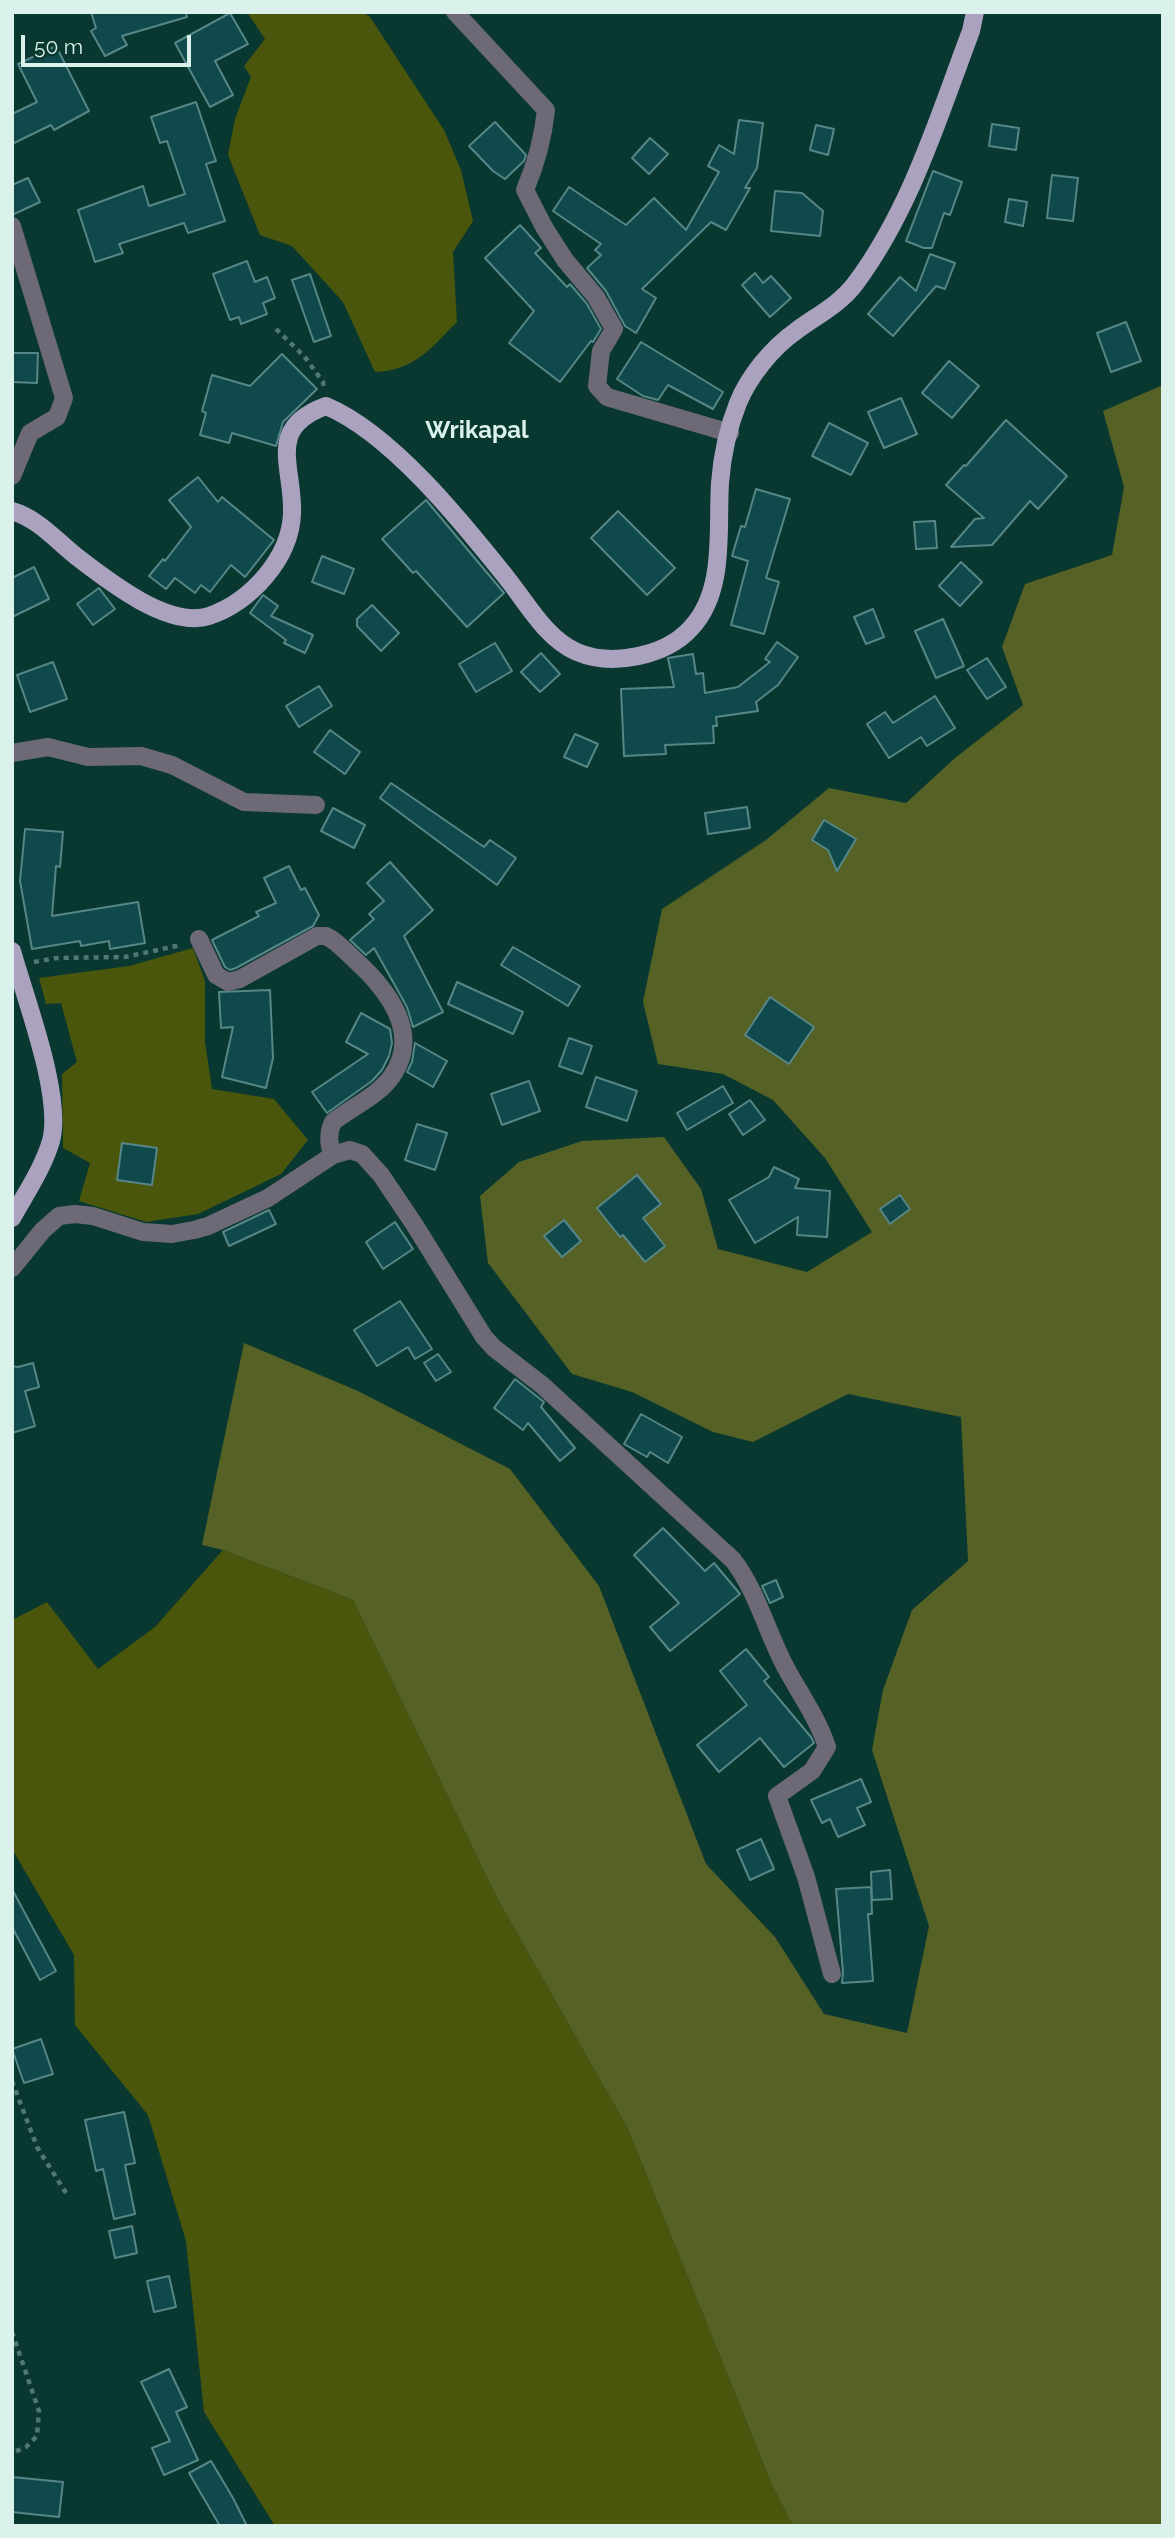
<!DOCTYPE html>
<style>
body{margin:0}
#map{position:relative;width:1175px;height:2538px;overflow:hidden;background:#093830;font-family:Raleway,sans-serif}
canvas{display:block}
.frame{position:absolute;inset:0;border:14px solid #dbf2ec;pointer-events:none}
.scale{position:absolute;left:21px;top:35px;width:170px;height:32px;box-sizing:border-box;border:4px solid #dbf2ec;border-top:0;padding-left:9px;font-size:21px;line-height:24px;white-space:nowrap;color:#dbf2ec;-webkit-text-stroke:5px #093830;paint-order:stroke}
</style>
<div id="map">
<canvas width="1175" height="2538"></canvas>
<div class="frame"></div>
<div class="scale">50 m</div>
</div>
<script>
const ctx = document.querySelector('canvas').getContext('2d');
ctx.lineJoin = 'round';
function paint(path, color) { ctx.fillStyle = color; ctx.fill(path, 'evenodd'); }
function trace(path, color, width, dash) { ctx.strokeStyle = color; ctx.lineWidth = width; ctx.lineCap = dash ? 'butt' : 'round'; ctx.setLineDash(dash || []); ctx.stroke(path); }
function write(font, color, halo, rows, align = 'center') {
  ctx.font = font + ' Raleway,sans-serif'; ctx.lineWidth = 5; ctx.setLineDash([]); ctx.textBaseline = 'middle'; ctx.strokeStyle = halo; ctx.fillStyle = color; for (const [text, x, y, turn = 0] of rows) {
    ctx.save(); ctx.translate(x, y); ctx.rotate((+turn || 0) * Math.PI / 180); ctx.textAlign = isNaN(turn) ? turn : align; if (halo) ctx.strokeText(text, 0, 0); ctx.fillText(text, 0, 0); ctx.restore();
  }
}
paint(new Path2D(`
 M247 12H362L370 17 444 130 461 170 473 221 453 252 457 322C430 349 415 370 375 372L343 302 292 246 260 235 228 155 235 119 251 77 244 66 265 39Z
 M193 948 205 981V1042L212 1089 274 1099 308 1140 281 1174 198 1214 146 1222 79 1201 90 1163 63 1148 62 1074 77 1062 61 1003 46 1004 39 978 129 966Z
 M223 1550 353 1600 497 1898 628 2129 772 2485 793 2526H275L204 2412 186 2241 148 2115 75 2025 74 1955 12 1849V1620L47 1602 98 1669 155 1627Z`), '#4a560b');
paint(new Path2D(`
 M1163 385V2526H793L772 2485 628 2129 497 1898 353 1600 223 1550 202 1545 244 1343 358 1391 510 1469 599 1586 706 1864 775 1937 824 2014 907 2033 929 1926 872 1750 883 1690 912 1610 968 1561 961 1417 848 1394 753 1442 713 1432 632 1392 572 1374 488 1263 480 1196 519 1162 582 1141 664 1137 701 1189 718 1249 807 1272 872 1232 825 1158 773 1100 723 1074 658 1064 643 1002 662 909 766 840 829 788 906 803 955 758 1023 705 1002 647 1025 584 1112 555 1124 487 1103 411Z`), '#556125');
const building = new Path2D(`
 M91 12H186L187 17 122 36 127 45 105 56 91 31 96 28Z
 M230 13 248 44 215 61 233 95 210 107 175 43Z
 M56 46 89 111 54 130 51 125 12 144V114L37 102 18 64Z
 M196 102 216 161 206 164 225 221 188 233 184 223 119 244 123 253 95 262 78 210 143 186 149 206 185 194 167 141 160 143 151 117Z
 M739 120 763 123 757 168 745 188H750L726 230 711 222 642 289 656 298 636 333 625 326 606 291 587 268 601 255 595 250 601 244 553 211 569 187 626 225 654 198 686 230 719 172 708 166 719 145 734 154Z
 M495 122 526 155 524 161 505 179 493 171 469 146Z
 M992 124 1019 128 1016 150 989 146Z
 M816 125 834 129 828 155 810 150Z
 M650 138 668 154 649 174 632 158Z
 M933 171 962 182 950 215 944 213 932 248H924L906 241Z
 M1052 175 1078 178 1073 221 1047 218Z
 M28 178 40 202 12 215V185Z
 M775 191 802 193 823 211 820 236 771 231Z
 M1009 199 1027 202 1023 226 1005 222Z
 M520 225 541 248 535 253 567 287 570 284 587 304 601 329 593 342 591 341 560 382 509 343 534 311 485 258Z
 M930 254 955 263 945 289 936 286 893 336 868 314 900 277 916 291Z
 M247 261 255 282 267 277 275 298 263 303 267 314 241 324 239 317 230 320 213 274Z
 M755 273 763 283 771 276 791 298 770 317 742 285Z
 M310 274 331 336 314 342 292 280Z
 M1126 322 1141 361 1111 372 1097 333Z
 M641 342 723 392 713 409 668 385 658 400 643 396 617 379Z
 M12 353H38L37 383 12 382Z
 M282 354 317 389 283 422 276 446 232 433 229 443 200 435 206 413 202 411 212 375 250 386Z
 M949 361 979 386 952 418 922 393Z
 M901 398 917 434 884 448 868 412Z
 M1006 420 1067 476 1038 509 1030 501 992 545 951 547 975 519 984 518 946 485 964 465 966 466Z
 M829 423 868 443 851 475 812 456Z
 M198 477 218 502 222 497 274 540 245 577 231 565 210 592 201 585 195 593 175 578 166 589 149 576 163 559 165 561 191 527 169 500Z
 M756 489 790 499 766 578 779 582 764 634 731 625 748 561 732 556 741 526 745 527Z
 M426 500 504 593 467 627 416 571 413 573 382 539Z
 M618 511 675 568 647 595 591 538Z
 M935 521 937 548 916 549 914 522Z
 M322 556 354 569 344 594 312 582Z
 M961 562 982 582 960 606 939 586Z
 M34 567 49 599 12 617V578Z
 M99 588 115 609 93 625 77 604Z
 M263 595 278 606 271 616 313 635 305 653 284 643 286 640 250 613Z
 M372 605 399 633 381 651 357 626V619Z
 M873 609 884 637 866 644 854 617Z
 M943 619 964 666 936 678 915 631Z
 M777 642 798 657 778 685 756 702 758 711 716 717 717 726H713L714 743 665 745 666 754 624 756 621 689 674 687 668 658 693 654 696 674 703 673 705 693 738 687 770 662 765 659Z
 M495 643 512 671 476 692 459 664Z
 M541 653 560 674 540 692 521 672Z
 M987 658 1006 687 987 699 967 670Z
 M53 662 67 699 30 712 17 675Z
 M319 686 332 706 299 727 286 706Z
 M935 696 955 728 927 746 921 737 889 758 867 724 885 712 893 723Z
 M330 730 360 752 345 774 314 752Z
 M575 734 598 744 587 767 564 757Z
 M391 783 484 847 490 840 516 858 497 885 380 798Z
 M747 807 750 828 708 834 705 813Z
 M333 808 365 825 354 848 321 831Z
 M824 820 856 839 837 871 828 850 812 840Z
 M25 829 63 832 60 867 56 866 52 916 138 902 145 943 110 949 109 941 81 946 80 941 32 949 20 881Z
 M390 862 433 910 404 936 443 1012 413 1027 407 1007 374 948 366 955 350 940 374 919 369 914 384 901 367 883Z
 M289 866 301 890 305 888 319 915 313 926 236 968 230 970 225 967 212 940 259 916 256 912 276 903 264 878Z
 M513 947 580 986 568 1006 501 965Z
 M457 982 523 1012 513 1034 448 1004Z
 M270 990 273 1058 266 1088 222 1077 233 1027 221 1028 219 992Z
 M770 997 814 1027 789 1064 745 1035Z
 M361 1013 390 1029 392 1043 389 1056 382 1070 372 1081 327 1113 312 1092 368 1054 346 1042Z
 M569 1038 592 1046 582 1074 559 1066Z
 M415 1043 447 1061 433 1087 407 1072 412 1062Z
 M596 1077 637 1091 627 1121 586 1107Z
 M529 1081 540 1111 502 1125 491 1094Z
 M723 1086 733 1103 687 1130 677 1113Z
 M750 1100 765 1120 743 1135 729 1114Z
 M417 1124 447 1133 435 1170 405 1160Z
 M122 1143 157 1148 152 1185 117 1180Z
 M774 1167 799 1179 795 1188 830 1191 827 1237 797 1235 798 1217 755 1243 729 1200 769 1177Z
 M637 1175 661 1204 643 1218 665 1246 645 1262 623 1235 620 1237 597 1208Z
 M900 1195 910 1209 890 1224 880 1209Z
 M269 1210 276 1224 229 1246 223 1232Z
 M564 1220 581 1241 562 1257 544 1236Z
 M395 1222 413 1249 383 1269 366 1242Z
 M400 1301 432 1349 415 1359 408 1347 377 1366 354 1330Z
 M438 1354 451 1372 436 1381 424 1363Z
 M33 1363 39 1387 25 1391 35 1426 12 1433V1366L18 1367Z
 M515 1379 544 1402 541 1407 575 1448 560 1461 528 1423 523 1430 494 1408Z
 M641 1414 682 1437 668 1463 650 1452 647 1457 624 1444Z
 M663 1528 705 1571 714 1563 740 1594 670 1651 650 1627 679 1603 634 1555Z
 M776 1580 783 1597 770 1603 762 1586Z
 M746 1649 769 1677 764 1681 811 1737 814 1743 784 1767 760 1738 719 1772 697 1745 747 1705 720 1671Z
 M861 1779 871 1802 857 1808 865 1825 838 1837 830 1819 822 1823 811 1800Z
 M761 1839 774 1869 750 1880 737 1850Z
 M890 1870 892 1899 872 1900 871 1872Z
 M871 1887 872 1914H868L873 1981 842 1983 843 1972 836 1889Z
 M12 1889 56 1971 40 1980 12 1927Z
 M41 2039 53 2074 24 2083 12 2049Z
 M124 2112 135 2163 125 2165 135 2214 114 2219 103 2169 96 2171 85 2120Z
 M132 2226 137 2253 115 2258 109 2231Z
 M169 2276 176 2307 154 2312 147 2281Z
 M169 2369 187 2407 176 2412 198 2460 164 2475 152 2448 170 2441 141 2382Z
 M211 2461 233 2498 247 2526H220L189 2473Z
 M12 2477 63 2482 59 2517 12 2512Z`);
paint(building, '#0f494b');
trace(building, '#578687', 2);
trace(new Path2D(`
 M276 329 304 356 323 382 324 388
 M34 962 57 958 125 957 181 945
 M12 2081 37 2147 66 2193
 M12 2332 39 2411 37 2436 26 2447 12 2453`), '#517870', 4.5, [5, 5]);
trace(new Path2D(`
 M455 12 546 110C543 139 536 164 525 190L544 227 565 260 596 297 614 329 601 351 597 386 607 397 730 433
 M12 226 64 398 57 417 30 433 12 476
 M12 753 48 747 88 757 141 756 172 765 244 802 316 805
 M199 939 216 975 228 982 240 979 317 936H326C337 941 346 952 355 960 387 989 422 1033 392 1076 378 1096 352 1107 333 1122 328 1132 328 1145 333 1155
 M12 1268 43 1230 59 1216 75 1214 93 1216 143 1232 172 1234 194 1230 208 1226 268 1198 333 1155 350 1150 362 1154 381 1175 414 1224 484 1337 494 1348 542 1385 733 1560C758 1593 767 1633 786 1668 800 1694 818 1719 827 1747L812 1771 777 1796 806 1877 832 1974`), '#6d6977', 18);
trace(new Path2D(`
 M12 511C37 518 57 541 77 557 108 581 169 629 209 616 250 602 290 559 292 514 294 467 265 428 326 406 391 433 462 522 506 577 527 603 546 639 577 652 612 667 666 656 691 628 726 591 717 530 720 483 722 457 728 428 738 403 749 376 772 348 796 331 816 316 839 305 855 284 911 209 938 118 971 31L975 12
 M12 951C25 998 63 1096 51 1141 43 1168 26 1193 12 1218`), '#aba2bf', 18);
write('bold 24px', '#dbf2ec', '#093830', [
 ["Wrikapal",477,431]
]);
</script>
